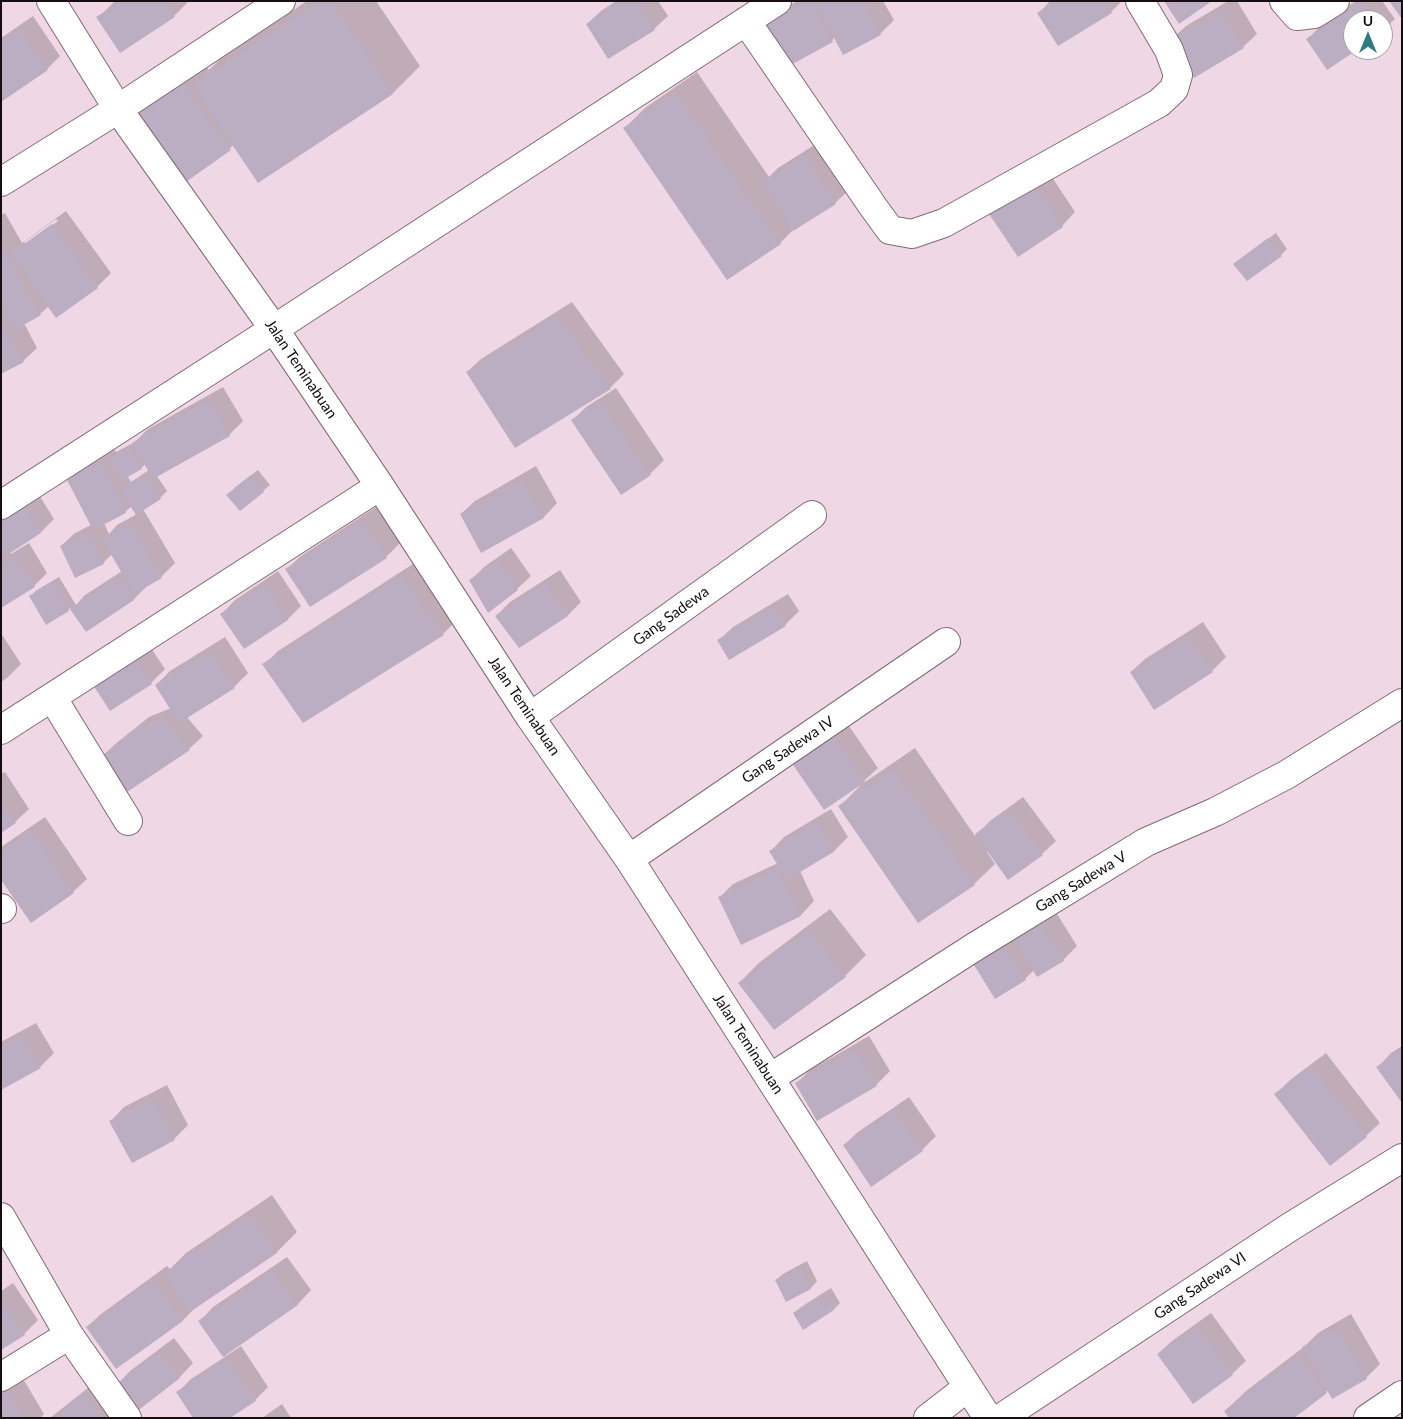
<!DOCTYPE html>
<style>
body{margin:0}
#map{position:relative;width:1403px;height:1419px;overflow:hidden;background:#f0d7e5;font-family:Lato,sans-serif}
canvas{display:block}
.frame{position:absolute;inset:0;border:2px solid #150d11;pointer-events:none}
.north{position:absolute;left:1343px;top:10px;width:50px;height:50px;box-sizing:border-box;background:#fff;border:1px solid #a19ea0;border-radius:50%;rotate:0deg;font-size:14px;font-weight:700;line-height:20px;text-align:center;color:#150d11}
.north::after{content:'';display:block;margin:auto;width:18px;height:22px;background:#327b80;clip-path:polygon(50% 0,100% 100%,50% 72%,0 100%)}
</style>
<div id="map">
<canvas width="1403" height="1419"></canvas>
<div class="frame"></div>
<div class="north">U</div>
</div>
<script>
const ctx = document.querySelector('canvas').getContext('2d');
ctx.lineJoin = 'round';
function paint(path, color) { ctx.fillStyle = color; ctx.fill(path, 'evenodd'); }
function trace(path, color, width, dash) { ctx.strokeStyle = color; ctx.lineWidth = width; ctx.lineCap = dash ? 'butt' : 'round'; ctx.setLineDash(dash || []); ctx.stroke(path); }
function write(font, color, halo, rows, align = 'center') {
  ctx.font = font + ' Lato,sans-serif'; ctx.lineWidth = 4; ctx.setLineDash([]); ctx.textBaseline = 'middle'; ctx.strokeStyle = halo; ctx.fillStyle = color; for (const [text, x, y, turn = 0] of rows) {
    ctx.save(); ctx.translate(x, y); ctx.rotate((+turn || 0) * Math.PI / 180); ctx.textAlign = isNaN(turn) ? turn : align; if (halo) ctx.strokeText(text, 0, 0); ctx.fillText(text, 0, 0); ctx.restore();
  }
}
paint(new Path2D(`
 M115 1H186L187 3 174 16 98 18Z
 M307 1H376L420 66 393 93 259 181 234 145 183 183 133 113 200 59 209 70 221 58Z
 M616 1H658L668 16 654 29 587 24 601 11Z
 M797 1H883L894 20 880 34 835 37 832 41 765 25 779 11Z
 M1050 1H1122L1111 12 1039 13Z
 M1228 1H1237L1257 34 1243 47 1172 39 1186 26Z
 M1356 1H1382L1395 19 1383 30V20H1353V50H1355L1328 69 1308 39 1321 25Z
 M33 16 60 56 47 69 1 101V38Z
 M697 72 769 177 778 168 819 142 849 190 835 203 795 228 780 243 624 129 645 108Z
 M1048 171 1075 212 1062 226 991 214Z
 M66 211 111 273 97 287 49 306 40 314 24 323 37 348 23 361 1 372V215L5 213 22 243ZM56 219 58 221 26 244 24 242Z
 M1276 233 1287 249 1281 255 1242 258Z
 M572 302 624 374 610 388 515 446 467 372 481 359Z
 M223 387 243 421 229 435 157 476 167 491 160 498 143 509 175 563 161 577 147 586 134 599 86 631 71 608 68 610 30 596 37 590 59 577 76 605 85 595 122 571 112 554 103 563 61 546 75 533 91 525 68 478 82 464 114 449 116 452 135 442 148 429ZM146 464 149 470 131 482 127 475 141 468ZM132 506 137 514 117 525 109 534 104 523 125 512Z
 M616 388 664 460 650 474 621 493 573 420 586 407Z
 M536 466 557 503 544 517 482 551 461 514 475 501Z
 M258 470 270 485 240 510 234 488Z
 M39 495 54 519 41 532 9 552 11 554 29 543 47 573 34 586 1 607V519Z
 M376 507 400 543 386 557 287 569 301 556Z
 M511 548 531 576 517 589 470 581 484 567Z
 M416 562 457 620 443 634 303 721 264 665 278 651Z
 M560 570 581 602 568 615 520 647 496 616 510 602Z
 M278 571 301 606 288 619 244 648 222 614 235 600Z
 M788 594 799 611 785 625 719 640 733 627Z
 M1203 622 1226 657 1212 671 1154 708 1131 672 1145 659Z
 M1 633 21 664 7 678 1 682Z
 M225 637 248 673 234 687 186 716 203 736 189 749 124 793 100 759 114 745 149 717 171 708 156 685 170 671Z
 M147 642 165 669 151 683 110 709 93 682Z
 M842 716 878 768 864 781 865 782 915 748 975 836 990 821 1023 797 1056 841 1042 854 989 851 987 852 995 864 974 884 840 806 860 786 859 785 789 756Z
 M5 772 29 809 15 822 1 831V774Z
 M831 809 848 837 835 850 800 871 814 901 801 915 742 943 719 898 733 884 778 863 771 851 784 837Z
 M45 817 87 879 73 892 1 877V847Z
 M1052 906 1077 946 1063 960 1037 975 1034 970 1025 979 972 960Z
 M830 909 866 955 845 976 739 983 760 962Z
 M36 1023 54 1053 40 1067 1 1089V1042Z
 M869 1036 890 1071 876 1085 818 1119 797 1083 810 1070Z
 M1402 1046V1101L1378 1067 1391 1053Z
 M1326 1053 1380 1123 1366 1136 1276 1094 1290 1080Z
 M167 1085 188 1125 174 1139 111 1121 124 1107Z
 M909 1097 936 1136 922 1150 872 1185 844 1145 858 1132Z
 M272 1195 297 1232 277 1252 196 1307 183 1320 116 1367 87 1327 101 1314 167 1266 170 1269 186 1253Z
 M287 1257 311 1290 298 1304 224 1354 226 1356 241 1346 268 1387 255 1400 178 1392 191 1379 225 1357 200 1321 213 1307Z
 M807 1261 817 1281 811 1288 787 1300 776 1280 783 1274Z
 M13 1283 38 1320 24 1334 1 1349V1291Z
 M831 1288 840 1303 834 1309 803 1328 794 1313 801 1307Z
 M1211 1313 1246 1361 1232 1374 1158 1354 1172 1341Z
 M1351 1314 1380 1364 1366 1378 1328 1390 1326 1392 1225 1411 1246 1391 1305 1346 1318 1333Z
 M174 1338 193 1363 180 1377 137 1411 117 1385 130 1371Z
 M22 1377 44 1414 40 1418H1V1389Z
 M98 1380 121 1418H50Z
 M282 1404 291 1418H262Z`), '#0003');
paint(new Path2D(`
 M121 1H164L175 17 120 53 96 17Z
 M319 1H331L393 94 258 183 192 85Z
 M622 1H636L655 30 608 59 586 24Z
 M807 1H811L833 42 787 67 764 25Z
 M815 1H863L881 35 843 55Z
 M1056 1H1105L1112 13 1058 46 1037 13Z
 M1164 1H1212L1179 24Z
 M1389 1H1402V19Z
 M1360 2 1373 20H1353V50H1357L1327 70 1306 39Z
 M1221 10 1244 48 1194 78 1171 39Z
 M19 29 48 70 1 102V41Z
 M179 79 231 150 183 184 131 113Z
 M676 92 781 244 727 280 623 128Z
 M805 155 836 204 793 231 762 181Z
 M1034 184 1063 227 1018 257 989 214Z
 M52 224 98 288 56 318 10 254Z
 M1268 238 1282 256 1247 281 1233 264Z
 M1 244 41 315 15 330 1 306Z
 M558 315 611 389 515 448 466 372Z
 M1 320 24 362 1 374Z
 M209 399 230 436 153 479 132 443Z
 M601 400 651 475 621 495 571 420Z
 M130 447 142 469 120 481 108 458Z
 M100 462 126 513 93 530 66 478Z
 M145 474 161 499 136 515 120 490Z
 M251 475 264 492 240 511 226 495Z
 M522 479 544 518 481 553 460 514Z
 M25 508 41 533 1 559V523Z
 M362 520 387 558 310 607 285 569Z
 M130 523 162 578 134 594 102 539Z
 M88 532 104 564 75 578 60 546Z
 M15 556 35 587 1 608V564Z
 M497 561 518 590 488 613 469 580Z
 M402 575 444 635 303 723 262 664Z
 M119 576 134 600 86 632 70 609Z
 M52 582 69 611 46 625 29 596Z
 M546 583 568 616 519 648 495 616Z
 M264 584 288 620 244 649 220 614Z
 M774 606 786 626 729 660 717 640Z
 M1189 635 1213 672 1154 710 1130 672Z
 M211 650 235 688 179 723 155 685Z
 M133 655 152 684 110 711 91 682Z
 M163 718 190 750 124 794 98 759 134 730Z
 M828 729 865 782 824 810 787 756Z
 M894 768 975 885 918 923 838 806Z
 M1 801 16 823 1 833Z
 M1009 809 1043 855 1008 880 975 834Z
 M817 822 835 851 787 880 769 851Z
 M30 830 74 893 31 923 1 880V850Z
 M778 868 801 916 741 945 718 897Z
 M1038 918 1064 961 1037 977 1011 935Z
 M809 929 846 977 774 1030 738 983Z
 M1002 941 1026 980 995 999 971 960Z
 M22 1036 41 1068 1 1090V1047Z
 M855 1049 877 1086 817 1121 795 1083Z
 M1402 1049V1103L1376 1067Z
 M1312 1066 1367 1137 1330 1166 1274 1094Z
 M153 1098 175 1140 132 1163 109 1121Z
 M894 1110 923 1151 871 1187 843 1145Z
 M251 1215 277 1253 190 1312 164 1273Z
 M800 1267 811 1289 786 1302 775 1280Z
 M273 1270 298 1305 223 1357 198 1321Z
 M153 1279 183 1321 116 1369 86 1327Z
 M824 1294 834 1310 803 1330 793 1313Z
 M1 1299 25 1335 1 1350Z
 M1196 1326 1233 1375 1193 1404 1157 1354Z
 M1337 1327 1367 1379 1332 1399 1302 1347Z
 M159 1351 180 1378 136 1412 115 1385Z
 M1298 1355 1327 1393 1294 1418H1229L1224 1411Z
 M227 1359 256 1401 230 1418H193L176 1392Z
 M8 1389 25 1418H1V1394Z
 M84 1393 103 1418H52Z`), '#bbadc2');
const minor = new Path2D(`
 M51 1 118 109 274 329 380 486 530 717 629 859 988 1418
 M1284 1 1297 16 1314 14 1335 1
 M746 21 874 208 890 230 912 234 944 223 1159 103 1174 89 1178 75 1169 50 1140 1
 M1 182 118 109 281 1
 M1 505 274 329 777 1
 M52 697 128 821
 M530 717 812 515
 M1 730 380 486
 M629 859 946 642
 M1 908 2 909
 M770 1078 976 946 1146 842 1215 812 1286 775 1402 703
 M1 1217 69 1335 127 1418
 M1 1377 69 1335
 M928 1418 968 1387
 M1001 1418 1290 1227 1402 1158
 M1368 1418 1402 1395`);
trace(minor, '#806a76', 30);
trace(minor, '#fff', 28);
write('15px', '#150d11', '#fff', [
 ["Jalan Teminabuan",301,369,56],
 ["Gang Sadewa",671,616,-36],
 ["Jalan Teminabuan",524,706,56],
 ["Gang Sadewa IV",788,750,-34],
 ["Gang Sadewa V",1081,882,-31],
 ["Jalan Teminabuan",748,1044,57],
 ["Gang Sadewa VI",1200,1286,-34]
]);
</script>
